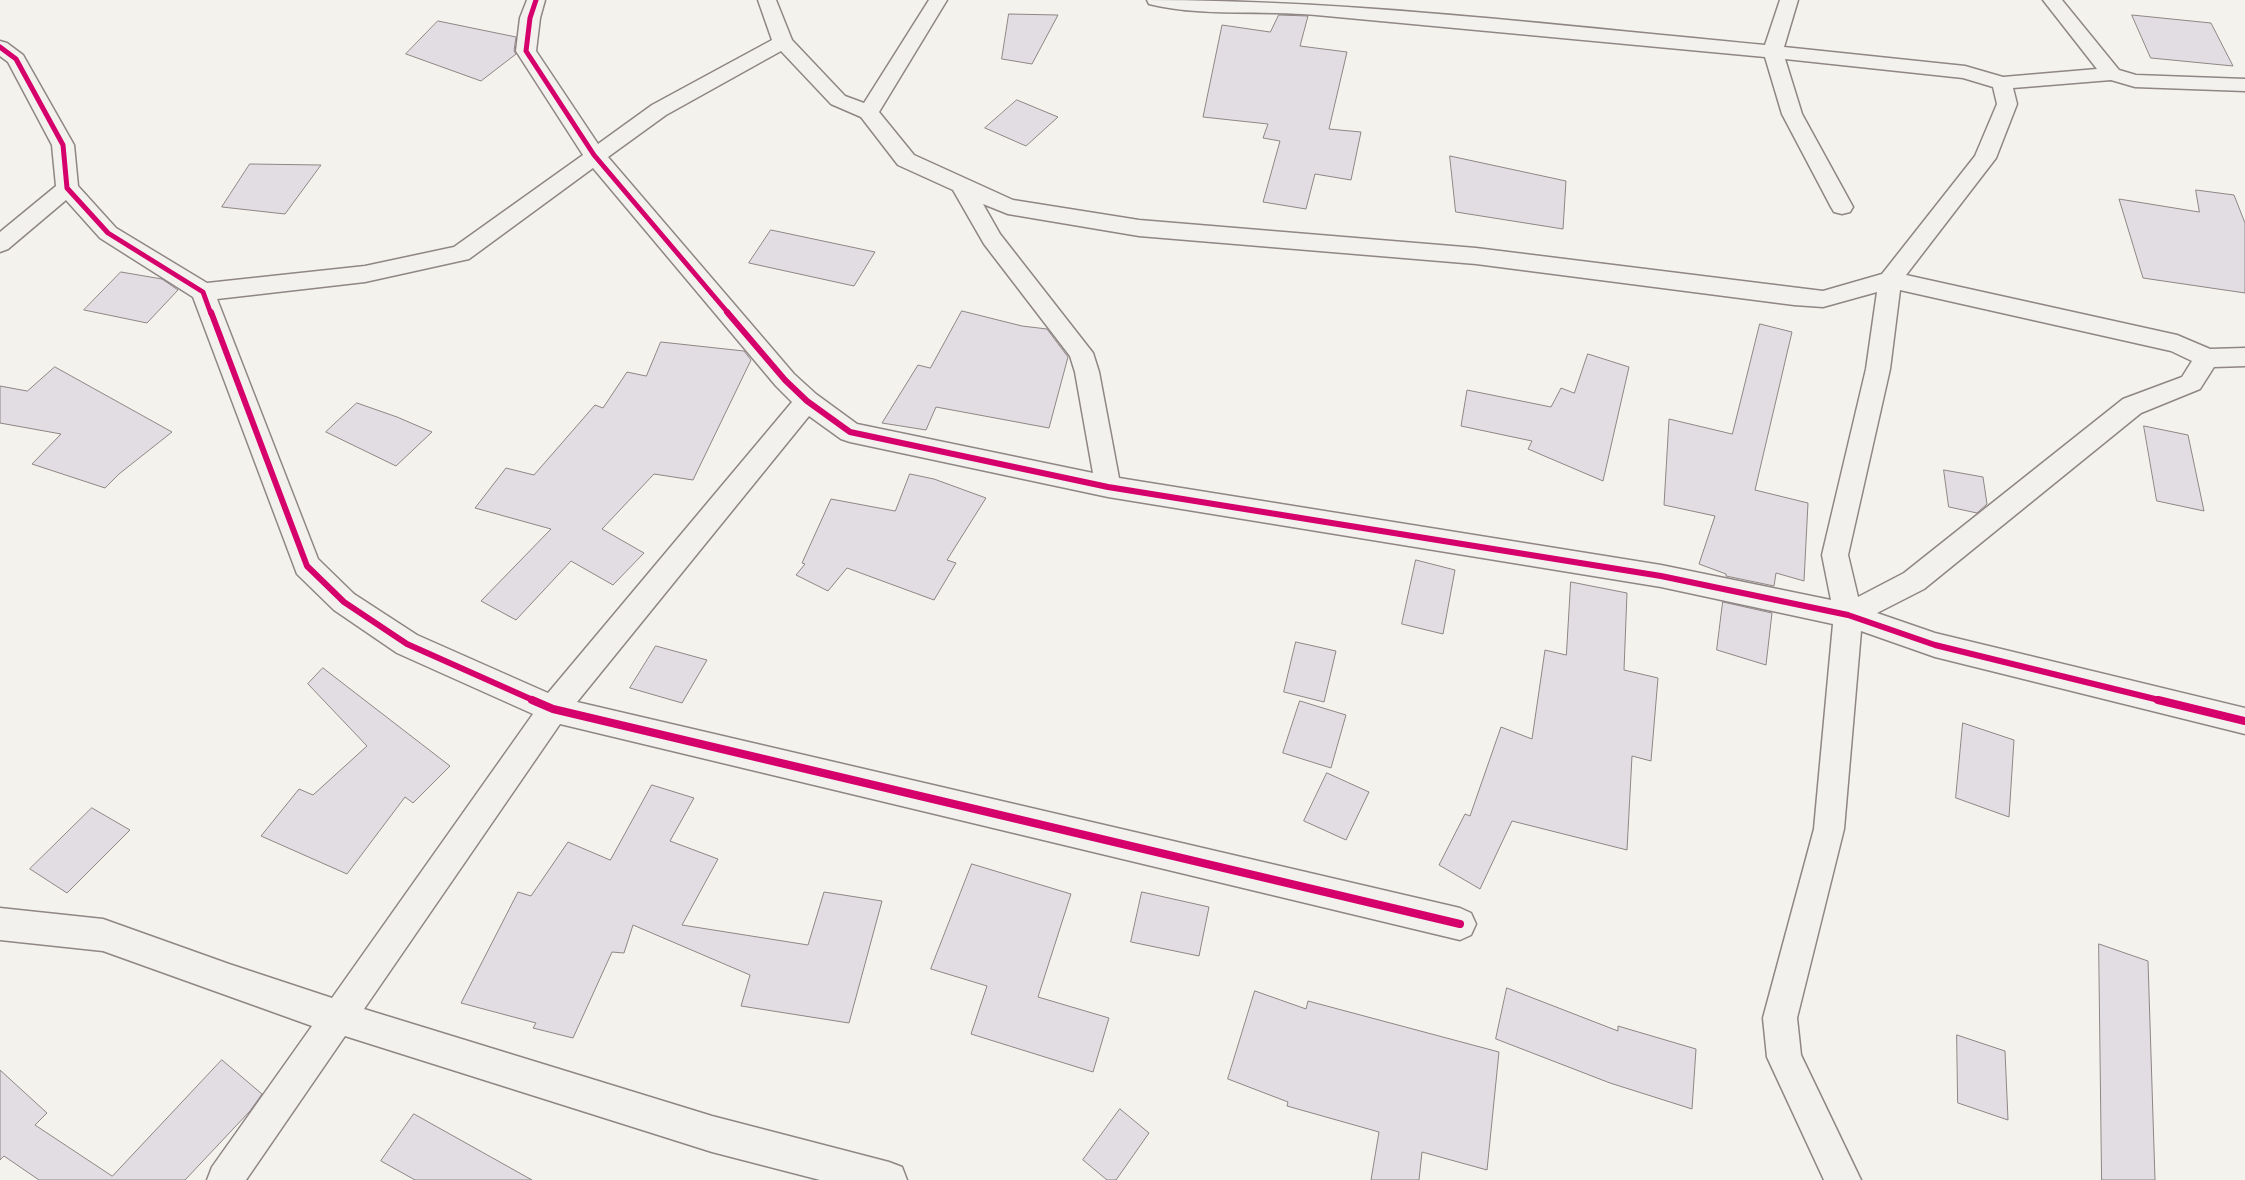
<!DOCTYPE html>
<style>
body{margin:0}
canvas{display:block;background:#f4f2ec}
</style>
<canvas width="2245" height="1180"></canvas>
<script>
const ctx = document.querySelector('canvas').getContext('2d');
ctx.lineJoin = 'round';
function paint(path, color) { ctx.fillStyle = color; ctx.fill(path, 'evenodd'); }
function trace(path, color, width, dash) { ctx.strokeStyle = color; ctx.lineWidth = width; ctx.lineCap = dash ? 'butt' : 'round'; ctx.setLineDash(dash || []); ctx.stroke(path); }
const building = new Path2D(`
 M1009 14 1058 15 1032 64 1002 59Z
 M1279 15 1308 16 1300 46 1347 52 1329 129 1361 132 1351 180 1315 174 1306 209 1263 202 1280 141 1263 138 1268 124 1203 117 1222 25 1270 32Z
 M2132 15 2211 23 2233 66 2151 58Z
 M438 21 516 37 514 51 516 54 481 81 406 54Z
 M1017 100 1058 117 1026 146 985 128Z
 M1450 156 1566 181 1563 229 1456 212Z
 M250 164 321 165 285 214 222 207Z
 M2196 190 2234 195 2245 223V293L2143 278 2119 199 2199 212Z
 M771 230 875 252 854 286 749 263Z
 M121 272 162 279 178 290 147 323 84 310Z
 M962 311 1022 326 1047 329 1068 357 1049 428 936 407 926 430 882 423 918 365 930 368Z
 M1760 324 1792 332 1755 490 1808 503 1804 581 1776 573 1774 586 1726 576V574L1699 564 1715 516 1664 505 1669 419 1732 434Z
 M661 342 744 351 751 360 693 480 654 474 602 529 644 553 613 585 571 561 516 620 481 601 551 529 475 508 506 468 534 475 595 405 603 408 627 372 646 376Z
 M1588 354 1629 367 1603 481 1528 449 1532 441 1461 426 1467 390 1551 407 1561 388 1574 393Z
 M55 367 172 432 119 474 105 488 32 464 61 434 0 423V386L27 391Z
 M357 403 397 417 432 432 396 466 326 432Z
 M2144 426 2188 435 2204 511 2157 501Z
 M1944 470 1983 477 1987 504 1977 513 1949 507Z
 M910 474 934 479 986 498 947 560 956 563 934 600 847 568 828 591 796 575 805 564 802 563 831 499 895 511Z
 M1416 560 1455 570 1443 634 1402 624Z
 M1571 582 1627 593 1624 670 1658 678 1651 761 1632 756 1627 850 1512 821 1480 889 1439 865 1465 814 1470 816 1501 727 1532 739 1545 650 1566 655Z
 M1723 602 1772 613 1766 665 1717 650Z
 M1296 642 1336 651 1324 702 1284 692Z
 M656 646 707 660 682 703 630 688Z
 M323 668 450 766 413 803 405 797 347 874 261 836 299 789 313 795 367 746 308 684Z
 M1300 701 1346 715 1331 768 1283 753Z
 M1963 723 2014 740 2009 817 1956 798Z
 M1327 773 1369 792 1346 840 1304 821Z
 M652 785 694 798 670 841 718 859 682 925 808 945 824 892 882 901 849 1023 741 1006 750 975 633 925 624 953 612 952 573 1038 533 1028 536 1023 461 1003 518 892 531 896 568 842 610 860Z
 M92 808 130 830 67 893 30 869Z
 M972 864 1071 894 1038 997 1109 1018 1093 1072 971 1034 987 986 931 969Z
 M1142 892 1209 907 1199 956 1131 942Z
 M2099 944 2148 961 2155 1180H2102Z
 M1507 988 1618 1031V1026L1696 1049 1692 1109 1610 1083 1496 1039Z
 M1255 991 1306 1009 1308 1001 1499 1052 1487 1170 1422 1152 1419 1180H1371L1379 1132 1287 1106 1288 1102 1228 1079Z
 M1957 1035 2005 1051 2008 1120 1958 1103Z
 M222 1060 262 1094 250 1111 185 1180H39L4 1156 0 1160V1070L47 1113 35 1125 112 1176Z
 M1120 1109 1149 1133 1116 1180H1107L1083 1160Z
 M414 1114 532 1180H415L381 1161Z`);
paint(building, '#e1dde3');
trace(building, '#8f8685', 1);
const street = new Path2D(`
 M527 0H545L540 18 536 51 598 144 652 105 772 40 758 0H776L792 40 845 96 864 103 929 0H947L879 112 914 155 1013 200 1139 220 1476 248 1823 291 1882 274 1975 156 1997 104 1993 87 1963 78 1785 59 1802 114 1853 207 1850 212 1842 214 1834 212 1831 207 1782 114 1765 57C1615 43 1465 29 1316 15 1262 10 1202 17 1149 4L1147 0C1353 0 1559 26 1765 45L1780 0H1798L1784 47 1965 66 2003 77 2097 69 2043 0H2062L2119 70 2136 75 2245 79V91L2135 87 2111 80 2013 88 2017 104 1996 158 1906 275 2177 335 2210 349 2245 348V366L2214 367 2200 389 2141 413 1924 589 1877 613 1935 633 2245 708V734L1935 657 1861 631 1844 829 1797 1018 1801 1055 1861 1180H1824L1767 1057 1763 1018 1814 829 1833 624 1661 587 1108 497 850 442 841 439 809 416 577 702 1460 908 1471 913 1476 924 1471 935 1460 940 560 724 364 1009 712 1116 889 1162 902 1167 907 1180H820L712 1152 345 1036 246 1180H207L212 1167 312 1026 103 951 0 940V908L103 919 229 964 332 998 533 714 397 653 334 610 297 574 193 297 100 238 66 200 8 249 0 252V232L56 186 52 145 8 62 0 56V41L7 43 23 55 74 145 78 186 116 228 207 283 365 266 454 247 583 155 516 51 520 18ZM781 51 831 104 861 117 898 165 953 190 984 244 1070 356 1075 372 1093 473 857 424 816 394 794 374 608 157 666 115ZM593 168 776 386 792 402 548 693 417 635 354 594 318 559 217 299 365 282 469 259ZM983 204 1008 214 1139 236 1476 264 1794 305 1823 307 1877 292 1866 369 1822 555 1831 600 1661 565 1119 478 1099 372 1093 353 1000 234ZM1900 290 2171 351 2192 361 2182 377 2123 399 1904 573 1858 597 1848 555 1890 369Z`);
trace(street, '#8f8685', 3);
paint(street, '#f2f1ed');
trace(new Path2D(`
 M536 0 530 18 526 51 594 155 729 314
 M0 47 16 59 63 145 67 188 108 233 203 292 211 314`), '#d6006c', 5);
trace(new Path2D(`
 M211 312 307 566 344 602 407 644 535 701
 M727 312 785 380 807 401 850 432 1108 487 1661 576 1848 615 1935 645 2163 701`), '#d6006c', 6);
trace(new Path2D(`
 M532 700 553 709 1460 924
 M2158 700 2245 721`), '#d6006c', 8);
</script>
